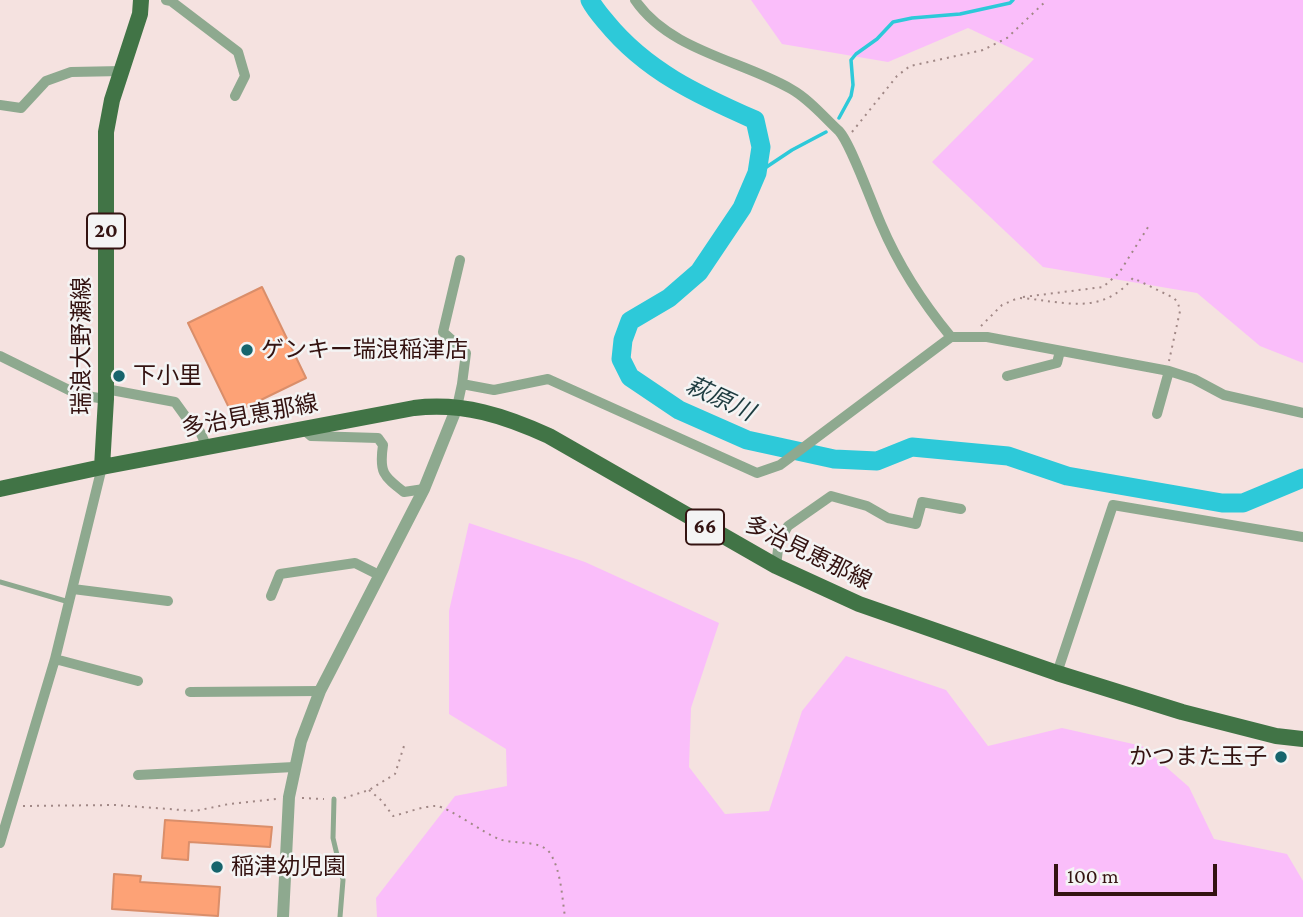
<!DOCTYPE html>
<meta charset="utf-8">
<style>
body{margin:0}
#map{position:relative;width:1303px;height:917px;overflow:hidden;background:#f5e2e0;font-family:"Crimson Pro",serif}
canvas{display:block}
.scale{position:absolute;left:1054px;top:864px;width:163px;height:32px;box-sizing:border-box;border:4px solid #341311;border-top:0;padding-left:9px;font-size:21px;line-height:24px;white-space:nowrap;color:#341311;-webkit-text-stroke:5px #f4f4f4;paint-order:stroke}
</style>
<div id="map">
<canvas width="1303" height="917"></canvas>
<div class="scale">100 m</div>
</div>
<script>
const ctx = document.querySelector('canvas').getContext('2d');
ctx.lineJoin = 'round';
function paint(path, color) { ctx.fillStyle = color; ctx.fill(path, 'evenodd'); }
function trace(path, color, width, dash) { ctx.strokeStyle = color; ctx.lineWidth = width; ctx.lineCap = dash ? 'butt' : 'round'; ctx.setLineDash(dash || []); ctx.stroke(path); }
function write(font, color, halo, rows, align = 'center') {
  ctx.font = font + ' "Crimson Pro","Noto Sans JP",serif'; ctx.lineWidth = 5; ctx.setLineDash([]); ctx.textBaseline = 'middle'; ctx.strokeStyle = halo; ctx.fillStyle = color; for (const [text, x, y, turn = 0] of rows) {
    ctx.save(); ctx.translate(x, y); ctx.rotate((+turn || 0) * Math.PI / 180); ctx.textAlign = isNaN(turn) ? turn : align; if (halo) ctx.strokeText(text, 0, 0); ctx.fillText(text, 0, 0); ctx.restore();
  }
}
paint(new Path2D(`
 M751 0H1303V363L1260 346 1197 293 1043 267 932 162 1034 59 968 28 888 62 782 44Z
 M469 523 585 562 719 623 691 708 689 767 725 814 769 811 802 711 846 656 946 690 988 746 1062 728 1142 746 1189 787 1214 839 1287 854 1303 881V917H377L376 898 455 796 507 786 506 749 449 714V611Z`), '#fabefa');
trace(new Path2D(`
 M839 118 851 96 853 85 851 60 856 54 877 39 893 22 912 18 960 14 1010 3 1013 0
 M758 167 765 168 792 150 826 132`), '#2dc9d9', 3.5);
trace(new Path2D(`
 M590 0C594 8 600 15 606 22 646 71 698 95 755 120L761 147 757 173 742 208 699 272 669 298 630 321 623 340 621 359 630 377 679 410 747 440 834 459 877 461 912 447 1008 456 1067 476 1222 503H1243L1303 478`), '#2dc9d9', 19);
const building = new Path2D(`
 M262 287 306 378 232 414 188 323Z
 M165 820 272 827 270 847 189 842 188 860 162 858Z
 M114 874 141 876 140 882 220 887 218 916 112 909Z`);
paint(building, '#fda276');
trace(building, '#da8e6a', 2);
trace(new Path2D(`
 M852 132 897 76 910 66 983 50 1007 38 1047 0
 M1023 297 1103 287 1119 273 1150 224
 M1020 298C1064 301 1100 317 1133 278L1174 298 1178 303 1180 311 1169 361
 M981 326 1002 305 1018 298
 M369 790 382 801 393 816C406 813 423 806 436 806 449 807 483 833 499 839 514 845 540 839 550 853 561 870 562 897 565 917
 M302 798 324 799
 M344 798 369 790 395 774 404 746
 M23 806 115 805 195 811 229 804 276 799`), '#a18886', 2, [2, 5]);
trace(new Path2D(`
 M0 582 69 602
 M334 799 333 838 343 880 340 917`), '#8ea98f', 5);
trace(new Path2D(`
 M166 0 171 1 238 52 245 76 235 96
 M635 0C670 51 741 60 791 89 809 99 824 117 839 131 851 144 872 204 881 224 898 264 923 303 951 337
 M0 105 21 108 46 81 71 72 122 71
 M460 260 443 332 466 353 462 384
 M0 356 79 395 106 399
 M1007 376 1057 363 1060 351
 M106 389 175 402 188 420 196 423 207 447
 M457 407 462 384 494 390 548 379 757 473 780 465 951 337H987L1169 371 1194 379 1224 395 1303 413
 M1157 414 1169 371
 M303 429 311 436 378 438 383 445C379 472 383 476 404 492L424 489
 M776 566 779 541 788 526 831 496 867 506 888 518 916 524 922 502 961 509
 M73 589 168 601
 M271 596 280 574 355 563 379 575
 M55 659 138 681
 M1057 673 1113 505 1303 537
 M190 692 320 691
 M138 775 294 767
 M0 843 55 659 102 467`), '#8ea98f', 10);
trace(new Path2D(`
 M283 917 289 797 301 741 320 691 424 489 457 407`), '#8ea98f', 12);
trace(new Path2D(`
 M102 467 106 399V132L112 100 140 14 141 0
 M0 489 102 467 414 408C463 402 505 416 549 436L776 566 859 604 1057 673 1182 712 1276 736 1303 739`), '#417446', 16);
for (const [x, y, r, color] of [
 [247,350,7,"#16646c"],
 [119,376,7,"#16646c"],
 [1281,757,7,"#16646c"],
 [217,867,7,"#16646c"]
]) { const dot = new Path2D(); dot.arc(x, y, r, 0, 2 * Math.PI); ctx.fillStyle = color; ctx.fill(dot); trace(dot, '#f4f4f4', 2.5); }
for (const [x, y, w] of [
 [106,231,38],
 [705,527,38]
]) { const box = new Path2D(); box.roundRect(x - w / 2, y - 17.5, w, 35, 5); ctx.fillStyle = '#f4f4f4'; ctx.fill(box); trace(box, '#341311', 2); }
write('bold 21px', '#341311', null, [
 ["20",106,231],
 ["66",705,527]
]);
write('23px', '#341311', '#f4f4f4', [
 ["瑞浪大野瀬線",82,346,-90],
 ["多治見恵那線",250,416,-11],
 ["多治見恵那線",808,553,26]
]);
write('23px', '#341311', '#f4f4f4', [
 ["ゲンキー瑞浪稲津店",261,350],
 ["下小里",133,376],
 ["かつまた玉子",1267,757,"right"],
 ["稲津幼児園",231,867]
], 'left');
write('italic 24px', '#1e3c40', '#f4f4f4', [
 ["萩原川",720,399,25]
]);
</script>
